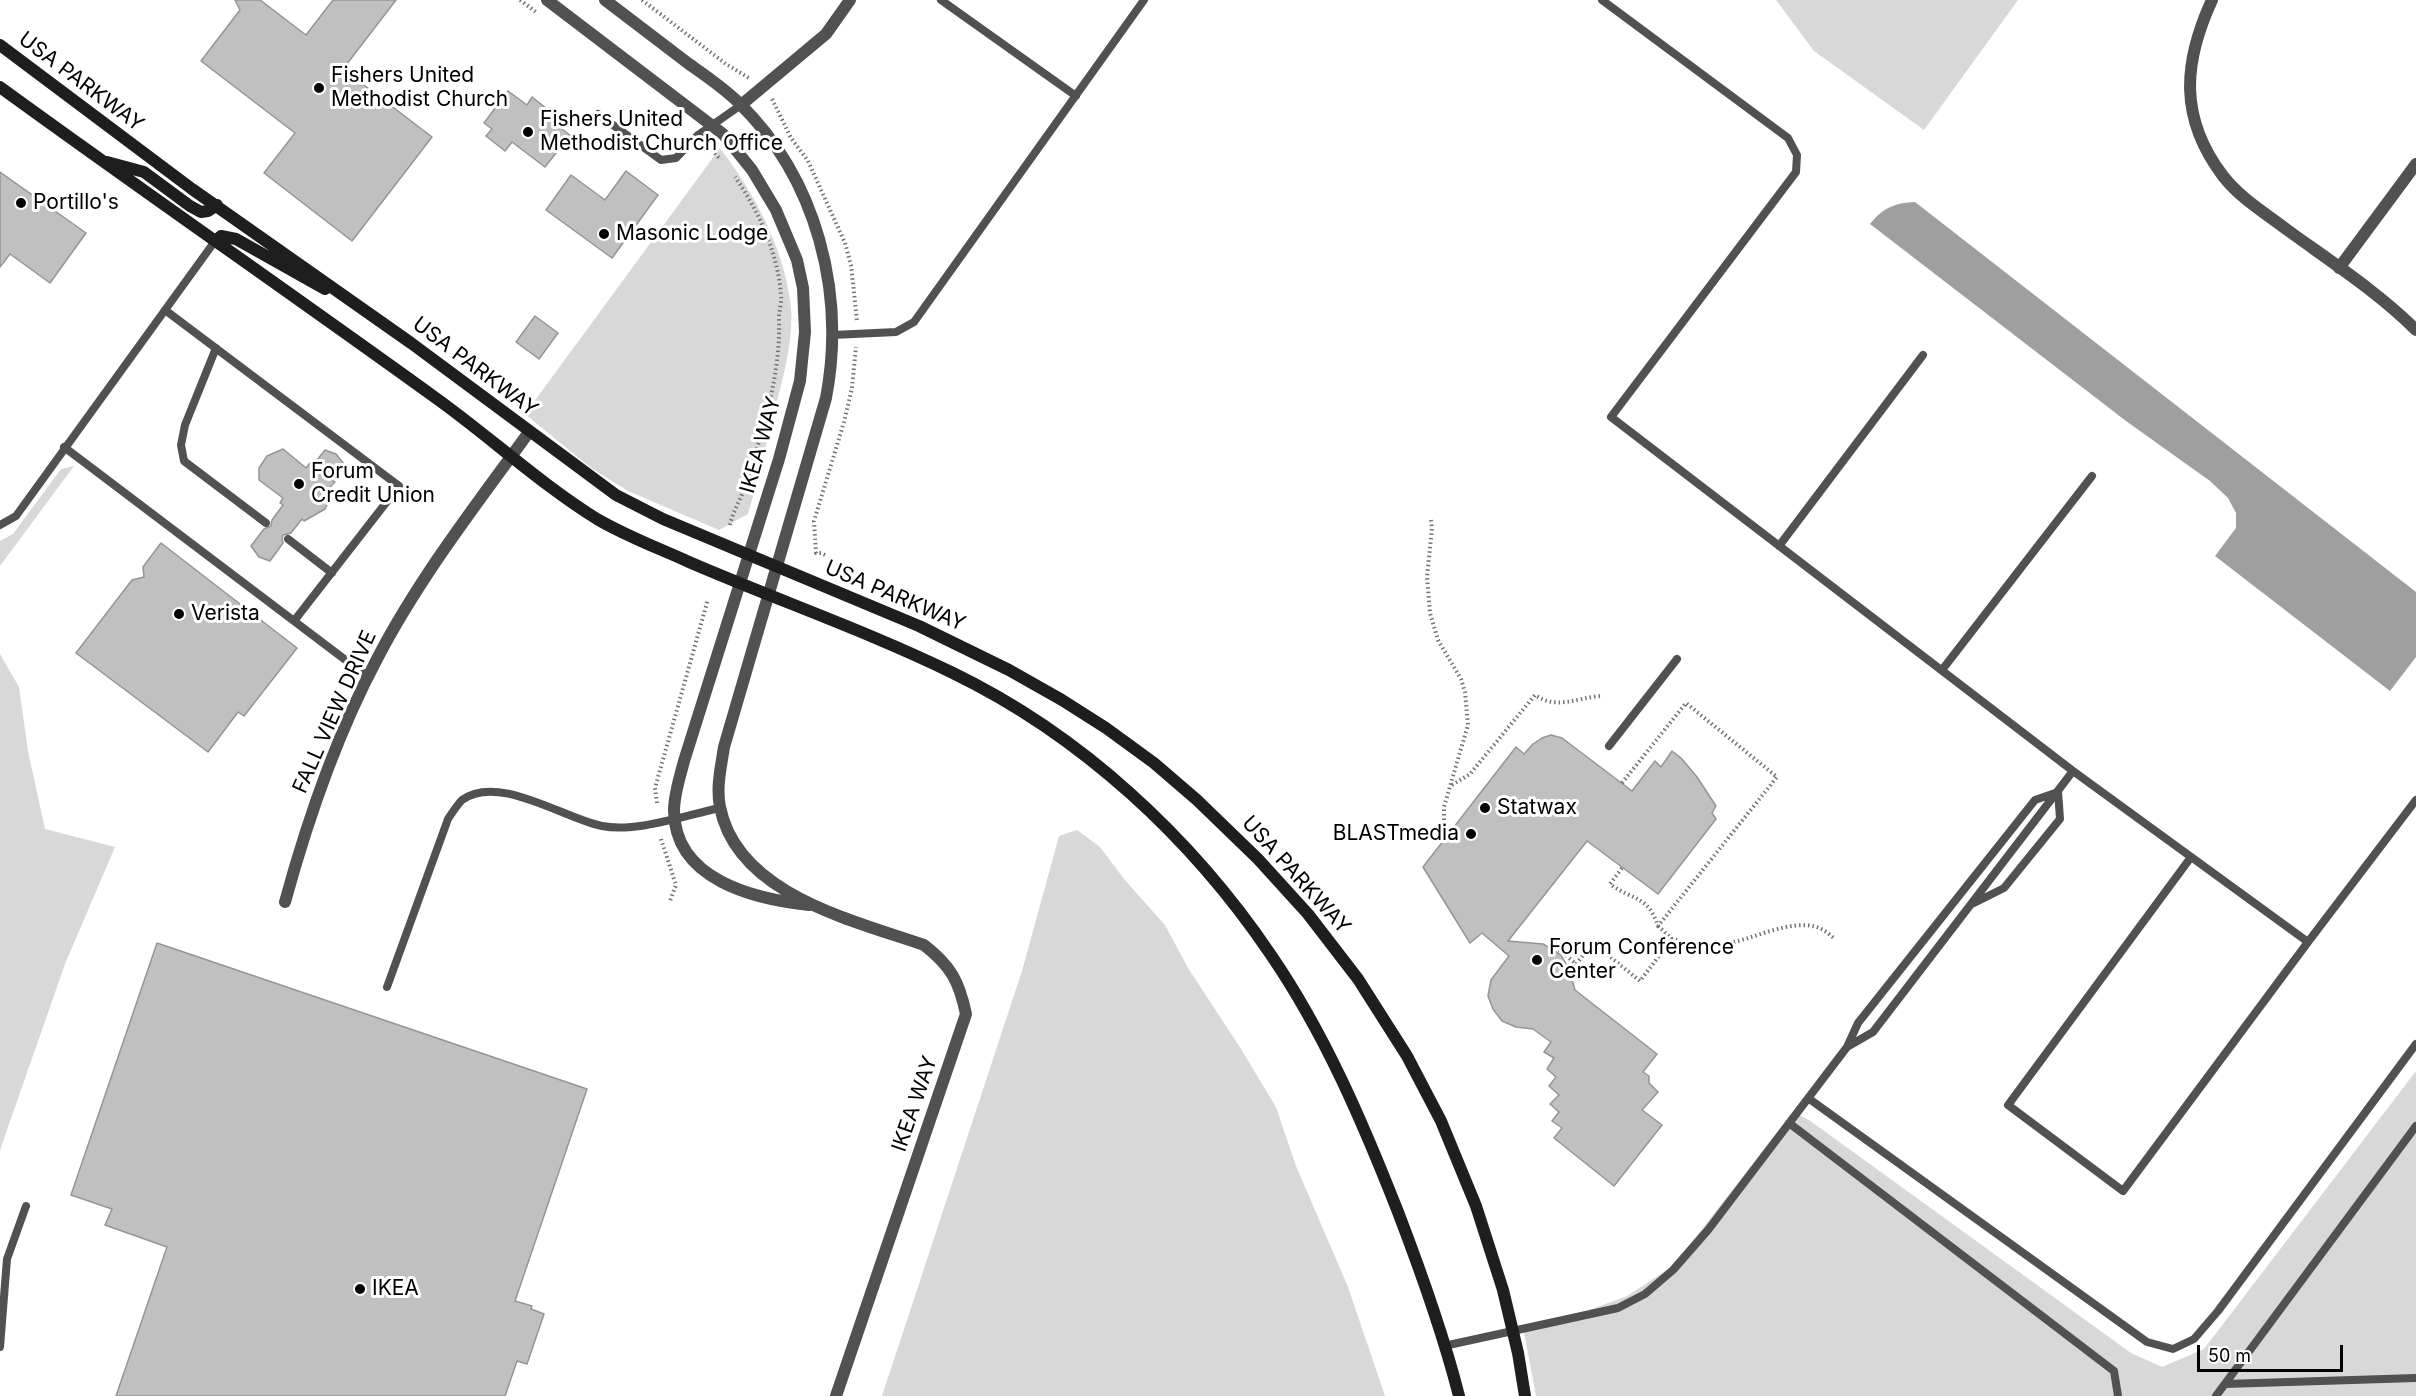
<!DOCTYPE html>
<style>
body{margin:0}
#map{position:relative;width:2416px;height:1396px;overflow:hidden;background:#fff;font-family:Inter,sans-serif}
canvas{display:block}
.scale{position:absolute;left:2197px;top:1345px;width:146px;height:27px;box-sizing:border-box;border:3px solid #000;border-top:0;padding-left:8px;font-size:18px;line-height:21px;white-space:nowrap;color:#000;-webkit-text-stroke:4px #fff;paint-order:stroke}
</style>
<div id="map">
<canvas width="2416" height="1396"></canvas>
<div class="scale">50 m</div>
</div>
<script>
const ctx = document.querySelector('canvas').getContext('2d');
ctx.lineJoin = 'round';
function paint(path, color) { ctx.fillStyle = color; ctx.fill(path, 'evenodd'); }
function trace(path, color, width, dash) { ctx.strokeStyle = color; ctx.lineWidth = width; ctx.lineCap = dash ? 'butt' : 'round'; ctx.setLineDash(dash || []); ctx.stroke(path); }
function write(font, color, halo, rows, align = 'center') {
  ctx.font = font + ' Inter,sans-serif'; ctx.lineWidth = 6; ctx.setLineDash([]); ctx.textBaseline = 'middle'; ctx.strokeStyle = halo; ctx.fillStyle = color; for (const [text, x, y, turn = 0] of rows) {
    ctx.save(); ctx.translate(x, y); ctx.rotate((+turn || 0) * Math.PI / 180); ctx.textAlign = isNaN(turn) ? turn : align; if (halo) ctx.strokeText(text, 0, 0); ctx.fillText(text, 0, 0); ctx.restore();
  }
}
paint(new Path2D(`
 M1776 0H2018L1924 130 1814 51Z
 M720 148C754 193 782 244 790 300 796 338 781 384 772 421 764 452 757 483 748 514L719 530 628 491 591 468 525 414Z
 M74 466 0 566V541L13 534 61 469Z
 M0 654 19 687 28 751 45 829 115 847 65 964 0 1150Z
 M1077 830 1100 847 1124 879 1165 925 1188 968 1241 1049 1276 1107 1296 1166 1348 1287 1385 1396H882L1022 971 1059 836Z
 M2416 1071V1396H1536L1523 1327 1584 1312 1627 1296 1673 1266 1793 1112 1809 1120 2131 1353 2162 1367 2204 1349Z`), '#d8d8d8');
paint(new Path2D(`
 M1915 202 2416 592V657L2390 691 2215 556 2236 528V513L2228 498 2210 481 2126 421 1870 224C1883 208 1894 203 1915 202Z`), '#9f9f9f');
const building = new Path2D(`
 M235 0H260L306 35 333 0H396L343 69 432 137 352 241 264 173 295 133 201 61 240 10Z
 M508 91 527 105 532 97 551 112 547 118 570 135 545 167 512 142 505 151 486 136 492 129 484 123Z
 M626 171 658 195 612 258 546 210 571 175 605 200Z
 M0 172 86 233 50 283 10 254 0 267Z
 M535 316 558 333 539 359 516 342Z
 M283 449 306 468 310 463 313 465 325 450 336 454 344 464 332 480 335 482 331 486 330 498 325 509 304 521 302 519 291 533 283 535 282 539 283 543 270 561 259 557 251 546 264 529 271 526 272 520 283 505 280 503 283 498 259 480V468L267 456Z
 M161 543 297 648 244 716 238 712 208 752 76 653 132 580 144 577 143 567Z
 M1551 735 1562 738 1632 791 1655 761 1661 767 1672 751 1681 758 1697 777 1716 806 1712 813 1716 819 1658 894 1587 841 1508 941 1543 944 1561 955 1569 969 1575 990 1657 1054 1643 1072 1649 1076V1083L1658 1092 1642 1110 1662 1125 1614 1186 1554 1138 1562 1128 1552 1121 1559 1112 1550 1104 1559 1095 1549 1086 1556 1077 1547 1069 1554 1058 1544 1052 1551 1042 1533 1029 1516 1027 1502 1021 1493 1009 1488 996 1491 980 1509 956 1482 933 1470 943 1423 867 1516 747 1524 754 1533 744 1542 738Z
 M157 943 587 1089 515 1301 532 1306 531 1309 544 1314 527 1364 517 1361 505 1396H116L167 1247 105 1225 112 1209 71 1195Z`);
paint(building, '#c0c0c0');
trace(building, '#959595', 1.5);
trace(new Path2D(`
 M520 0 536 12
 M642 0 726 64 749 78
 M772 99 791 138 808 161 845 243 851 265 857 321
 M706 143 721 160
 M1431 520 1432 528 1427 577 1430 613 1438 640 1461 679 1465 692 1468 725 1444 807V839
 M730 525C733 510 742 498 746 483 763 429 781 375 779 318 779 310 782 303 781 295 778 254 759 211 735 177
 M825 555 821 553H816L814 521 844 422 852 388 856 347
 M1622 783 1686 703 1777 777 1658 926C1648 895 1633 901 1610 884L1622 868
 M1452 785 1470 774 1535 695C1557 710 1576 698 1600 696
 M657 803 655 788 708 599
 M661 839 676 885 670 901
 M1658 926 1672 939
 M1551 948 1556 947 1576 964 1593 943 1640 981 1672 939C1689 943 1705 946 1723 944 1751 941 1792 917 1819 928 1825 930 1830 935 1835 939`), '#737373', 4, [1.5, 3]);
trace(new Path2D(`
 M941 0 1076 96
 M1602 0 1788 138 1797 155 1796 172 1611 417 2073 771
 M598 114 661 160 676 158 698 135 741 105
 M165 310 399 486 294 621
 M833 335 896 332 914 322 1144 0
 M216 348 185 425 181 445 184 461 266 523
 M64 447 368 677
 M0 525 16 516 215 241
 M288 539 332 573
 M1779 546 1923 355
 M1942 670 2092 476
 M1609 746 1677 659
 M1974 903 2004 888 2060 819 2058 791
 M2308 942 2416 800
 M387 987 448 819C452 813 457 805 462 800 498 773 565 819 602 826 636 833 686 815 720 808
 M1847 1047 1873 1032 2073 771 2308 942 2123 1191 2008 1105 2191 857
 M1808 1098 2147 1342 2173 1349 2194 1339 2218 1311 2416 1044
 M1789 1123 2114 1371 2118 1396
 M1444 1346 1618 1308 1645 1294 1673 1270 1708 1230 1847 1047 1858 1023 2035 800 2058 792
 M0 1347 7 1259 26 1206
 M2225 1384 2416 1378
 M2216 1396 2416 1126`), '#515151', 8);
trace(new Path2D(`
 M547 0 723 134 752 170 776 210 797 260 803 288 805 332 800 381 779 459 684 761C680 777 674 794 674 811 675 880 754 899 809 905
 M605 0C633 21 661 43 689 64 706 76 724 88 739 103 817 179 846 293 826 398L724 747C721 767 716 787 720 807 737 894 852 920 924 945 951 966 959 981 966 1014L836 1396
 M2212 0C2183 63 2179 118 2223 176 2240 198 2265 213 2286 229 2330 261 2378 292 2416 330
 M741 105 826 34 850 0
 M2339 268 2416 164
 M285 902C308 818 336 736 377 659 419 578 476 505 529 432`), '#515151', 12);
trace(new Path2D(`
 M0 45 192 189 411 343 616 495 663 519 919 626 1009 670 1062 700 1106 728 1154 763 1197 800 1258 859 1308 914 1358 979 1407 1056 1441 1121 1476 1206 1503 1290 1518 1353 1525 1396
 M0 87C143 191 289 292 433 396 488 435 539 483 597 519 626 536 658 548 689 562 777 600 867 631 953 673 1081 735 1192 838 1271 955 1325 1034 1363 1123 1398 1212 1421 1272 1443 1333 1459 1396
 M107 162 144 172 190 206 201 212 208 211 217 205
 M215 241 221 236 236 239 325 289`), '#1e1e1e', 12);
for (const [x, y, r, color] of [
 [319,88,6,"#000"],
 [528,132,6,"#000"],
 [21,203,6,"#000"],
 [604,234,6,"#000"],
 [299,484,6,"#000"],
 [179,614,6,"#000"],
 [1485,808,6,"#000"],
 [1471,834,6,"#000"],
 [1537,960,6,"#000"],
 [360,1289,6,"#000"]
]) { const dot = new Path2D(); dot.arc(x, y, r, 0, 2 * Math.PI); ctx.fillStyle = color; ctx.fill(dot); trace(dot, '#fff', 2); }
write('21px', '#000', '#fff', [
 ["Fishers United",331,76],
 ["Methodist Church",331,100],
 ["Fishers United",540,120],
 ["Methodist Church Office",540,144],
 ["Portillo's",33,203],
 ["Masonic Lodge",616,234],
 ["Forum",311,472],
 ["Credit Union",311,496],
 ["Verista",191,614],
 ["Statwax",1497,808],
 ["BLASTmedia",1459,834,"right"],
 ["Forum Conference",1549,948],
 ["Center",1549,972],
 ["IKEA",372,1289]
], 'left');
write('21px', '#000', '#fff', [
 ["USA PARKWAY",81,82,37],
 ["USA PARKWAY",475,367,37],
 ["IKEA WAY",761,445,-74],
 ["USA PARKWAY",895,596,23],
 ["FALL VIEW DRIVE",335,712,-66],
 ["USA PARKWAY",1296,875,48],
 ["IKEA WAY",915,1104,-71]
]);
</script>
